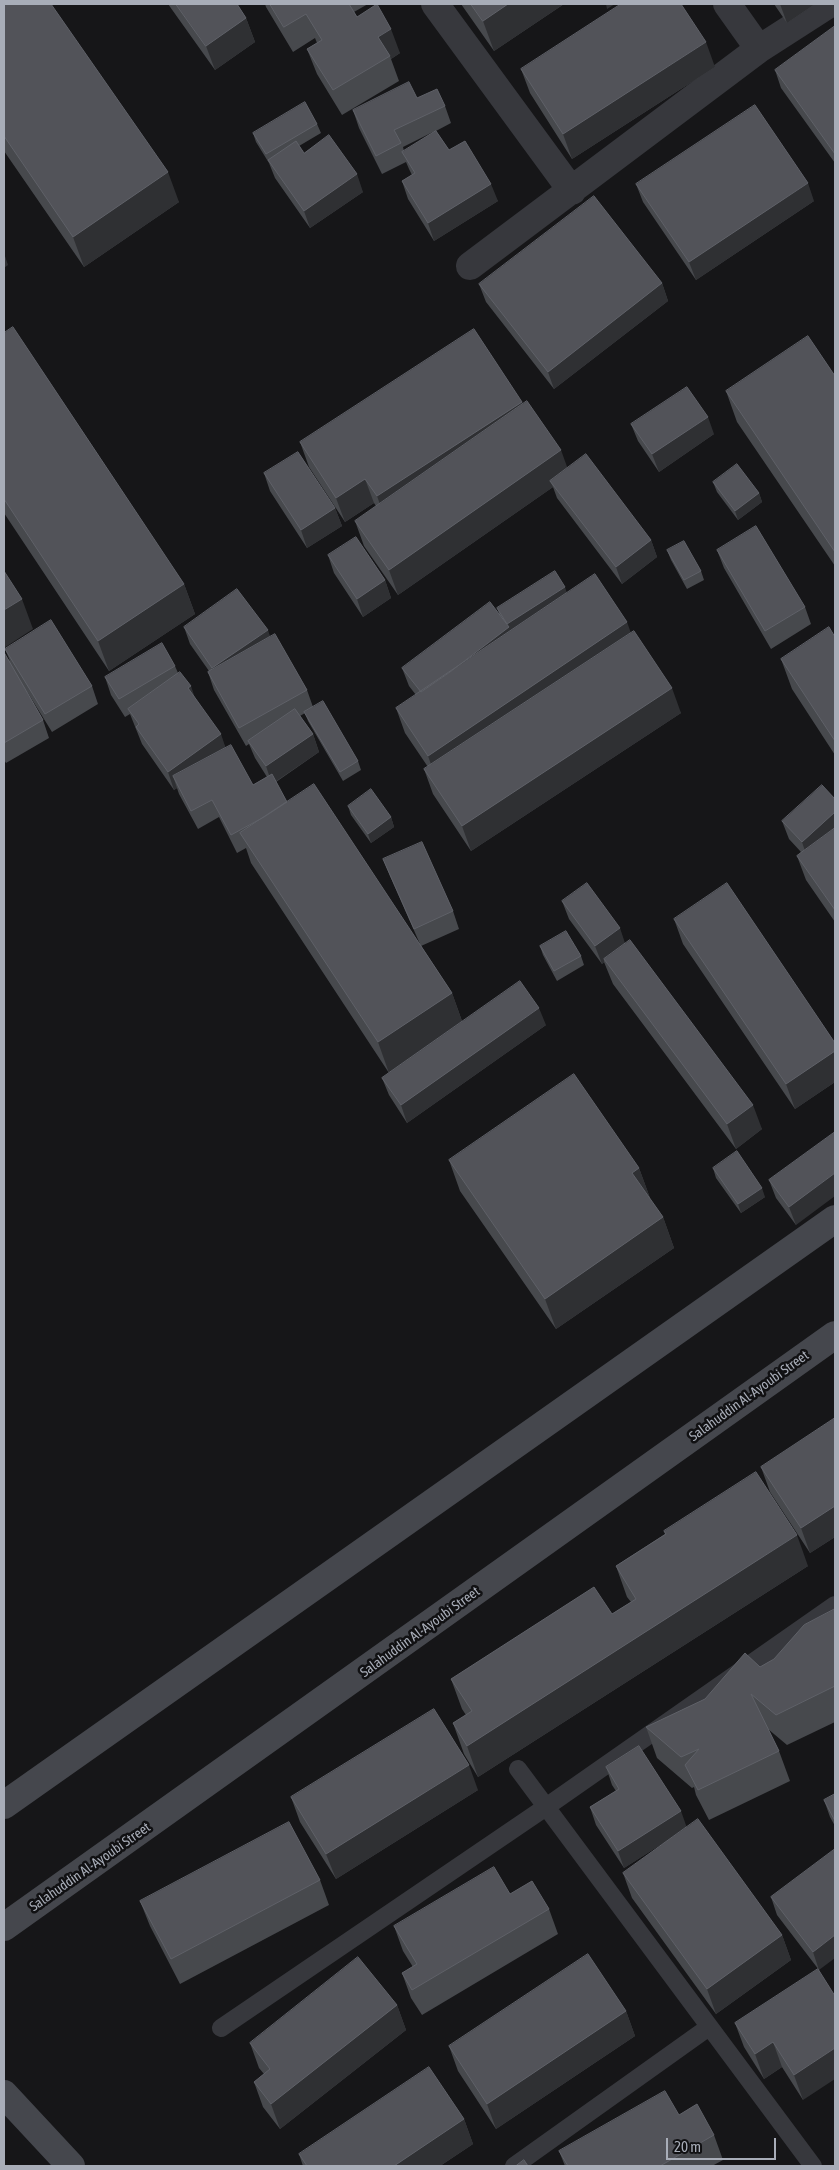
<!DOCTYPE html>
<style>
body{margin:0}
#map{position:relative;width:839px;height:2170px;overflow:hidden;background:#161618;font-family:"Asap Condensed",sans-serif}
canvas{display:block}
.frame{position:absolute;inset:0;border:5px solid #a8adb8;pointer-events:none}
.scale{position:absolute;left:666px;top:2138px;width:110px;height:22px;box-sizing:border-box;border:2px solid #a8adb8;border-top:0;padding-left:6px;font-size:15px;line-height:18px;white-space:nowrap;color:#a8adb8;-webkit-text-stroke:4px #111113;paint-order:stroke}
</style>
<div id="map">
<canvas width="839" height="2170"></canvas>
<div class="frame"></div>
<div class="scale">20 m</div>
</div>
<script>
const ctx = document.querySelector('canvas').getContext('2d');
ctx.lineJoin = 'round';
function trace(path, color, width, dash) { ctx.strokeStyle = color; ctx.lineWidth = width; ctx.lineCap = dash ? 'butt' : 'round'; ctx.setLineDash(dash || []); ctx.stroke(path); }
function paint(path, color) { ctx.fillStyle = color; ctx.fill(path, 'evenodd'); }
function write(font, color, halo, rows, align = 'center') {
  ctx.font = font + ' "Asap Condensed",sans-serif'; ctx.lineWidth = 5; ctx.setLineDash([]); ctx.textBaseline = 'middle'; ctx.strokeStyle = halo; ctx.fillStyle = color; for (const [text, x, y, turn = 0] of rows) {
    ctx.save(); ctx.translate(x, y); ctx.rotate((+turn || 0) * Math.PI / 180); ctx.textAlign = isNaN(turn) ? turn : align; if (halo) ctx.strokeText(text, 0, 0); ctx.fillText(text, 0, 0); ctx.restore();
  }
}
trace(new Path2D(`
 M518 1769 813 2166
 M221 2028 546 1807 835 1605
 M514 2166 709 2027`), '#37383d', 18);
trace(new Path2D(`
 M435 4 572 191
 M727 4 759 49
 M470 266 759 49 829 4`), '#37383d', 28);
trace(new Path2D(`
 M4 1805 835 1219
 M4 1927 835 1335
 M4 2094 71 2166`), '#45474d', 28);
paint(new Path2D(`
 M4 4 179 202 84 267 4 151Z
 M168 4H237L246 18 255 42 215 70Z
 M265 4H368L354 12 357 17 400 53 391 59 399 81 342 115 317 74 307 49 317 43 315 38 293 52 266 7Z
 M461 4H564L494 51Z
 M774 4H815L787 23Z
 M835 26V163L781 88 775 70Z
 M715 67 572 159 530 93 521 69Z
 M417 98 445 106 451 123 436 131 449 150 498 201 434 241 408 199 402 181 412 175 409 169 406 162 382 174 359 128 353 110ZM435 131 404 151 403 147Z
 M317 124 321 133 299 146 304 153 363 192 310 228 275 178 269 163 256 142 253 133Z
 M636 184 814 201 696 280 643 202Z
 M662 283 668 301 554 389 486 302 479 284Z
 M4 333 184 584 195 614 109 671 4 513Z
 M835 376V566L737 422 726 391Z
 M522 402 567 468 651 540 657 557 622 584 557 498 553 487 398 595 364 546 355 521 376 506 374 503 345 522 309 467 300 442Z
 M631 424 714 434 659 472 638 441Z
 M264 473 335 508 342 526 307 548 270 491Z
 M713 482 759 493 762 502 738 520 717 492Z
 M667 550 701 571 704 580 687 589 671 560Z
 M717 550 805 607 811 624 771 649 724 568Z
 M328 555 385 580 391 598 363 617 334 573Z
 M567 593 631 633 681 713 471 851 433 794 424 769 428 767 405 733 396 708 416 695 409 686 402 668 499 613 497 608Z
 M184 627 270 637 307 690 313 707 358 761 361 770 343 781 308 721 305 713 300 716 313 734 319 752 276 782 287 802 420 944 390 876 383 859 453 911 459 929 421 946 452 993 462 1021 546 1025 407 1123 389 1095 382 1078 389 1073 251 863 246 848 237 853 219 817 198 829 179 794 177 788 174 790 142 744 130 714 125 717 111 695 105 677 175 666 178 673 195 698 226 748 253 785 267 777 255 758 249 744 246 746 214 690 208 672 209 671 190 644Z
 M835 637V755L792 689 781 659Z
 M5 649 92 686 98 704 52 732 26 690 43 720 49 738 6 763 4 760V655L10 661Z
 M835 799V922L806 880 797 856 801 852 789 839 782 821Z
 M348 806 391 817 394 827 371 843 351 815Z
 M562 901 625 943 762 1129 736 1149 613 984 604 962 602 964 569 919Z
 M674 919 835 1043V1082L795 1109 683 944Z
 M540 946 581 956 584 965 557 981 543 955Z
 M835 1132 796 1225 776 1198 769 1180Z
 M449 1160 639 1168 650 1198V1199L663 1217 674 1248 556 1329 460 1191Z
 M713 1168 765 1197 741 1213 716 1178Z
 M835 1418V1537L810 1553 770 1492 761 1467Z
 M664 1531 808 1566 478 1777 464 1754 453 1723 466 1715 462 1709 451 1679 612 1614 631 1602 627 1597 616 1566 665 1534Z
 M835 1609V1722L787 1745 768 1729 779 1751 790 1781 709 1820 696 1795 694 1787 692 1788 657 1758 646 1727 705 1699 760 1667 774 1659Z
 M606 1767 687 1827 782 1935 791 1960 716 2014 632 1898 623 1873 668 1840 624 1868 596 1825 590 1807 616 1791 612 1785Z
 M478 1790 336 1879 300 1822 291 1797Z
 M835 1794V1826L830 1817 824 1800Z
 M835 1849 819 1970 777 1915 771 1897Z
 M320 1880 329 1905 180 1984 150 1926 140 1901Z
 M510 1894 549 1909 558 1934 422 2015 411 1998 402 1973 413 1967 403 1951 394 1926Z
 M818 1969 803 2100 782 2067 764 2079 744 2047 735 2023Z
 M397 2005 406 2030 280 2129 263 2107 254 2082 264 2074 259 2068 250 2043Z
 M626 2011 635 2036 496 2129 458 2071 449 2046Z
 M679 2115 714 2135 723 2160 712 2166H565L559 2151Z
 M464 2119 473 2144 440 2166H303L299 2154Z`), '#47494d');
paint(new Path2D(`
 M508 4H564L494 51 483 21Z
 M606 4H615L607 9Z
 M780 4H815L787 23Z
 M246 18 255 42 215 70 206 46Z
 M391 29 400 53 391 59 390 56 378 37Z
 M706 42 715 67 572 159 563 134Z
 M168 172 179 202 84 267 73 237Z
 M357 174 363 192 310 228 304 211Z
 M808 183 814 201 696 280 689 262Z
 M491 184 498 201 434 241 428 223Z
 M4 253 8 265 4 268Z
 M662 283 668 301 554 389 548 372Z
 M522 402 531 427 386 521 377 496Z
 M708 417 714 434 659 472 652 454Z
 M561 450 570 475 550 481 553 487 398 595 389 570Z
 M365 479 374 503 345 522 336 498Z
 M759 493 762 502 738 520 735 511Z
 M335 508 342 526 307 548 301 530Z
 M651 540 657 557 622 584 616 567Z
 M385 580 391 598 363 617 357 599Z
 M184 584 195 614 109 671 98 641Z
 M565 587 568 596 422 693 507 624Z
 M22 599 33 629 4 648V610Z
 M627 622 636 647 437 781 428 756Z
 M268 630 274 648 219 686 212 668Z
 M191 686 197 704 188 688Z
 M672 688 681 713 471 851 462 826Z
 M221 734 227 752 173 776 177 788 174 790 168 772Z
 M313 734 319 752 272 784 266 766Z
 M835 812V836L808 860 802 842Z
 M391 817 394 827 371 843 368 834Z
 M620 928 626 946 604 959V962L602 964 595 946Z
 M452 993 463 1024 389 1073 378 1042Z
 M539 1008 546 1025 407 1123 401 1105Z
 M835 1051V1082L795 1109 786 1084Z
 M753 1105 762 1129 736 1149 727 1124Z
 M639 1168 650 1198 643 1203 632 1173Z
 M835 1173V1196L796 1225 789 1207Z
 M762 1188 765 1197 741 1213 738 1204Z
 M663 1217 674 1248 556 1329 545 1299Z
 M835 1506V1537L810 1553 801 1528Z
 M797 1535 808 1566 478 1777 467 1746Z
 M469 1765 478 1790 336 1879 326 1854Z
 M681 1811 687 1828 624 1868 618 1851Z
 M782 1935 791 1960 716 2014 707 1989Z
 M835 1935V1958L819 1970 813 1952Z
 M397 2005 406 2030 280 2129 271 2104Z
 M626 2011 635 2036 496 2129 487 2104Z
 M773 2042 782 2067 764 2079 755 2054Z
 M835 2048V2079L803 2100 794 2075Z
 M464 2119 473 2144 440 2166H394Z`), '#2f3033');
const building = new Path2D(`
 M4 4H51L168 172 73 237 4 136Z
 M176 4H237L246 18 206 46Z
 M270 4H349L357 17 377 4 391 29 378 37 390 56 333 90 307 49 322 40 306 14 284 27Z
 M471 4H508L483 21Z
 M621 4H681L706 42 563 134 521 69Z
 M835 26V154L775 70Z
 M409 82 417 98 437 89 445 106 394 130 401 143 376 156 353 110Z
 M305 102 317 124 266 154 253 133Z
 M755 105 808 183 689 262 636 184Z
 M436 131 449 150 465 141 491 184 428 223 402 181 415 173 402 152Z
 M329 135 357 174 304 211 268 160 296 141 304 153Z
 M594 196 662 283 548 372 479 284Z
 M13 327 184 584 98 641 4 499V333Z
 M474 329 522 402 377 496 365 479 336 498 300 442Z
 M808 336 835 376V552L726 391Z
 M687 387 708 417 652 454 631 424Z
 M527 401 561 450 389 570 355 521Z
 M298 452 335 508 301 530 264 473Z
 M586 454 651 540 616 567 550 481Z
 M737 464 759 493 735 511 713 482Z
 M756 526 805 607 765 631 717 550Z
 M356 537 385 580 357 599 328 555Z
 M684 541 701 571 684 580 667 550Z
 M4 571 22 599 4 610Z
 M555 571 565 587 507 624 497 608Z
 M595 574 627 622 428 756 396 708Z
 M237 589 268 630 212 668 184 627Z
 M490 602 509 627 450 672 421 692 402 668Z
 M51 620 92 686 45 714 5 649Z
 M829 627 835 637V741L781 659Z
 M634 631 672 688 462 826 424 769Z
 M275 634 307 690 239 728 208 672Z
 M162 643 175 666 119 699 105 677Z
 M5 654 43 720 4 743V655Z
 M180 672 191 686 188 688 221 734 168 772 136 727 139 724 128 709Z
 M323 701 358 761 340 772 304 712Z
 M295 709 313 734 266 766 248 741Z
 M231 745 253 785 272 774 287 802 264 817 231 835 212 800 191 811 173 776Z
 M314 784 452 993 378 1042 240 833Z
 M822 785 835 799V812L802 842 782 821Z
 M371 789 391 817 368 834 348 806Z
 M835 828V910L797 856Z
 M422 842 453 911 414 929 383 859Z
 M587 883 620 928 595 946 562 901Z
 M727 883 835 1043V1051L786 1084 674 919Z
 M566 931 581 956 554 971 540 946Z
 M630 940 753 1105 727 1124 604 959Z
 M520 981 539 1008 401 1105 382 1078Z
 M574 1074 639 1168 632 1173 663 1217 545 1299 449 1160Z
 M835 1132V1173L789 1207 769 1180Z
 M737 1151 762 1188 738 1204 713 1168Z
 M835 1418V1506L801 1528 761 1467Z
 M756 1472 797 1535 467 1746 453 1723 472 1711 451 1679 594 1587 612 1614 636 1599 616 1566 666 1534 664 1531Z
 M835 1609V1686L776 1715 751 1694 779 1751 698 1790 685 1765 699 1749 681 1757 646 1727 705 1699 745 1653 760 1667 774 1659 804 1625Z
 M434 1709 469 1765 326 1854 291 1797Z
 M639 1746 681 1811 618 1851 590 1807 619 1789 606 1767Z
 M835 1794V1821L824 1800Z
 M698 1819 782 1935 707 1989 623 1873Z
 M289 1822 320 1880 171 1959 140 1901Z
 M835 1849V1935L813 1952 771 1897Z
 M494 1867 510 1894 532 1881 549 1909 412 1990 402 1973 417 1964 394 1926Z
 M588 1954 626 2011 487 2104 449 2046Z
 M358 1957 397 2005 271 2104 254 2082 270 2069 250 2043Z
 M818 1969 835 1996V2048L794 2075 773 2042 755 2054 735 2023Z
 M429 2067 464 2119 394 2166H307L299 2154Z
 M665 2091 679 2115 697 2104 714 2135 660 2166H568L559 2151Z
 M524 2160 528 2166H516Z`);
paint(building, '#525359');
trace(building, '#5f6168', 1);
write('14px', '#a8adb8', '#111113', [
 ["Salahuddin Al-Ayoubi Street",749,1396,-36],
 ["Salahuddin Al-Ayoubi Street",420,1632,-36],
 ["Salahuddin Al-Ayoubi Street",90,1867,-35]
]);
</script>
